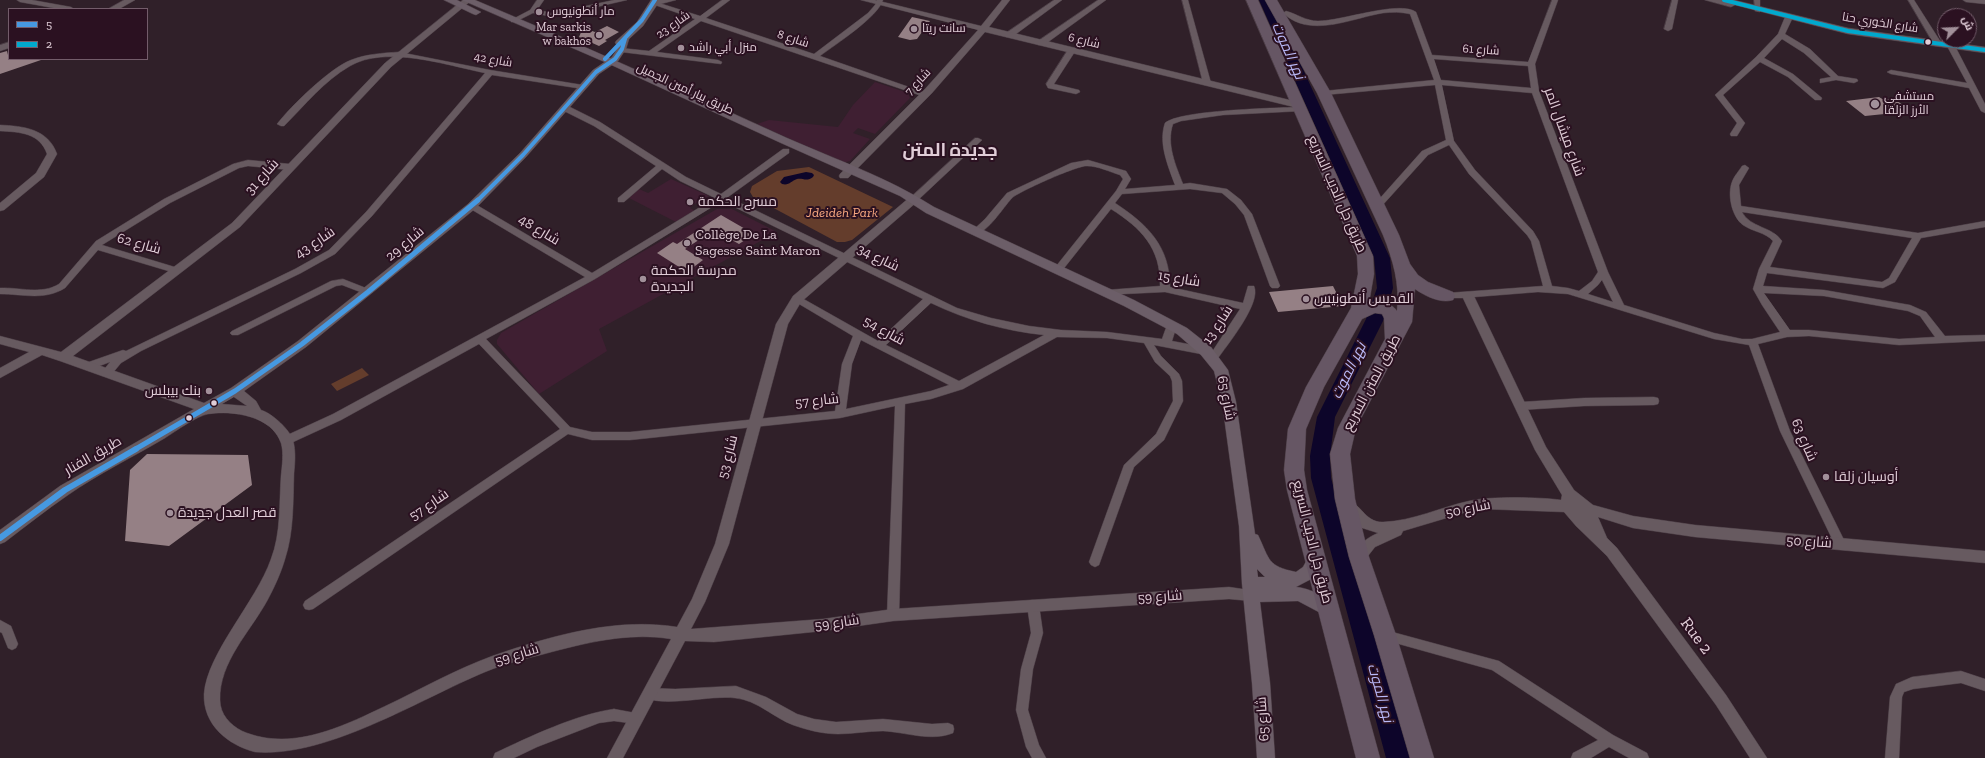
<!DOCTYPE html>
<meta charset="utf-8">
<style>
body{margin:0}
#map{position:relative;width:1985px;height:758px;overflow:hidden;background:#302029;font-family:"Zilla Slab",Cairo,serif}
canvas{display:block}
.legend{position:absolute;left:8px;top:8px;width:140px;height:52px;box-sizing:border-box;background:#2b1121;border:1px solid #735c6a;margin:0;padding:5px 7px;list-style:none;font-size:12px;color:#e0cdd7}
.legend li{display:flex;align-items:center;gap:8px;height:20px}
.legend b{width:20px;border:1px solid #735c6a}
.north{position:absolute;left:1937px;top:8px;width:40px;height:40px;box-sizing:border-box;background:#2b1121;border:1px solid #735c6a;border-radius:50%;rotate:66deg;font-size:11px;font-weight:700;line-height:16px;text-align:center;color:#e0cdd7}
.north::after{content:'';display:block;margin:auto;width:14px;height:18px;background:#a2909a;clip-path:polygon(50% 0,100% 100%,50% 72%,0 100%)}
</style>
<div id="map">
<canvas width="1985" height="758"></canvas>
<ul class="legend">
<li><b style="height:5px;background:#4699e1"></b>5</li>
<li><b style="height:5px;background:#00a9ce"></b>2</li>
</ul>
<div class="north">ش</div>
</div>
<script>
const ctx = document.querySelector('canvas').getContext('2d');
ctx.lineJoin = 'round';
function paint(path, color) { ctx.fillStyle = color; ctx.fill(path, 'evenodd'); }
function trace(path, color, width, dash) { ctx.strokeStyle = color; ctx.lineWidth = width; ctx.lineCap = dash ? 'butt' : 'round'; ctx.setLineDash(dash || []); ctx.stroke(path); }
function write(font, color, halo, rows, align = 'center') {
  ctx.font = font + ' "Zilla Slab",Cairo,serif'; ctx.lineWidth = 4; ctx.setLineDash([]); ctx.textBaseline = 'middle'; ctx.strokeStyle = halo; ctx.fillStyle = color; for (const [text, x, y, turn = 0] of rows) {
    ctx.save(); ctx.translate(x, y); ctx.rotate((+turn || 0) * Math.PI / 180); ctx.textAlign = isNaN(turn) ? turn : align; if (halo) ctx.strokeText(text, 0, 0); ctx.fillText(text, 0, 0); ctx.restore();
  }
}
paint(new Path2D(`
 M875 82 908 93 910 98 875 134 858 128 853 133 870 139 850 161 842 163 757 124 769 120 838 127 853 105Z
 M671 179 709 196 693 205 690 208 695 211 676 222 627 197 639 189 648 193Z
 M717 209H732L777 232 599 329 607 351 539 394 497 344V340L501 333Z`), '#3f1f32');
paint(new Path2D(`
 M809 167 893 207 852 240 845 242H837L753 197 750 192 752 186 777 171Z
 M362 368 369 375 337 391 331 384Z`), '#643d2c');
paint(new Path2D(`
 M806 172 812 173 814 175 813 177C807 182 803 178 797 179 791 181 789 186 782 184L780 182 784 177Z`), '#0d052a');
paint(new Path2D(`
 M1259 0H1271L1390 258 1393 288 1384 319 1335 417 1330 456 1331 478 1410 758H1386L1311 478 1310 456 1317 417 1366 319 1377 288 1374 258Z`), '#0d052a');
paint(new Path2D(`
 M912 17 930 21 917 39 910 40 898 37Z
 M607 26 619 32 605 40 607 41 599 46 579 37 582 30 588 33 592 31 595 32Z
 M7 51 9 59 41 60 0 74V53Z
 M1879 97 1884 100 1895 99 1905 107 1899 108 1904 112 1865 116 1846 101Z
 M721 215 754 234 739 244 714 230 685 249 703 260 687 272 657 253 673 242 677 244Z
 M1333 286 1343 306 1278 312 1269 292Z
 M147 454 248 455 252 485 169 546 125 541 130 470Z`), '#958085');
const minor = new Path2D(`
 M17 0H32L71 7 74 9H59L20 2Z
 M537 0H544L537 10 553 13 614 0H627L553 17 533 13 515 22H511V20L530 10Z
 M722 0H730L706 18 814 54 868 13 875 5 877 0H883C878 17 836 44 820 56L929 94 928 96H922L701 21 657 52 718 60 722 62 721 64 621 52 617 50 621 48 649 51 695 19 652 4V2H656L700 16Z
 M1054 0H1062L1012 37H1006V33Z
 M1098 0H1106L1044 45H1038V41Z
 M1182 0H1188L1211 83 1210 85H1204L1203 83Z
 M1552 0H1558L1535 64 1539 91 1608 272 1624 305 1714 333 1742 339H1752L1780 332 1762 305 1753 289 1759 269 1773 241C1765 232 1753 232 1743 225 1732 217 1727 195 1732 182 1734 176 1739 171 1742 166L1745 165 1749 168 1739 185 1741 206 1918 233 1985 221V227L1921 238 1895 282 1883 288 1767 273 1763 286 1824 290 1910 305 1926 312 1945 336 1985 335V341L1899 345 1809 336 1787 337 1758 344 1790 431 1846 544 1844 547 1840 549 1836 547 1780 431 1749 345 1714 339 1568 294 1538 292 1462 298H1444L1442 296 1444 294 1447 293 1543 286 1531 241 1527 235 1469 174 1449 145 1428 155 1380 208 1377 209 1373 206 1422 151 1446 140 1435 85 1324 95 1320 93 1324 91 1434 80 1410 14C1401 12 1392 12 1383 13 1352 18 1310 39 1283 13L1286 11C1297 14 1306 21 1318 21 1342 21 1399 0 1416 12L1432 55 1528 62ZM1434 59 1528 66 1531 88 1441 80ZM1442 85 1532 93 1598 272 1592 281 1579 291 1568 288 1552 286 1539 241 1533 231 1475 170 1454 141ZM1742 212 1912 238 1889 278 1882 282 1770 267 1782 241C1772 226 1750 228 1742 212ZM1602 280 1613 302 1588 294 1598 285ZM1764 293 1824 296 1908 311 1920 316 1935 337 1899 339 1809 330H1790Z
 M1672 0H1678L1672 29 1668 31 1664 29Z
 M1754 0H1760V12L1755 11Z
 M1908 0H1914L1942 44 1941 46H1935Z
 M1963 0H1985V4L1966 2Z
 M1789 15 1793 17 1785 34 1810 49 1838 76 1857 79 1858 81 1854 83 1836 80 1820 83V79L1831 77 1804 53 1782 39 1764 58 1793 74 1822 98 1821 100H1815L1788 77 1760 62 1723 95 1745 123 1737 136H1731L1730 134 1737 123 1715 95 1756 57 1778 34 1785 17Z
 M1948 44 1955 46 1985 104V113L1981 111 1969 88 1891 74 1887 72 1891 70 1967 83 1947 46Z
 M1069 48 1076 50 1054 84 1079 90 1080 92 1076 94 1048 88 1046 84Z
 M399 52 490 70 583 85 587 87 583 89 492 75 372 216 335 254 301 273 141 351 121 363 111 375 107 376 102 372 110 362 89 370 86 369 84 366 86 363 123 350 126 351 295 269 329 250 366 212 485 73C446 65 386 45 350 66 324 81 305 105 284 126H281L277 124C291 106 330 68 351 60 366 54 383 53 399 52Z
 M562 106H568L600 122 686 177 721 194 783 149H789V153L728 197 957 308 991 318 1029 326 1061 330 1107 332 1162 339 1167 325 1172 322 1177 325 1172 341 1209 348 1211 351 1206 355 1154 345 1161 356 1179 374 1182 381 1183 401 1164 440 1134 467 1099 565 1095 567 1091 565 1089 562 1124 465 1156 434 1173 401 1172 381 1170 376 1155 362 1144 343 1107 338 1057 337 963 389 931 399 905 404 899 615 897 619 893 620 889 619 887 615 895 406 840 418 630 440H592L568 434 313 609 309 610 305 609 303 605 305 601 560 429 479 344 341 420 291 443H283L282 440 283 437 333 414 585 277 469 208 468 206 469 204H475L592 273 715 198 680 181 662 169 624 202H618V198L656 166 594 126 562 110ZM722 201 923 299 878 341 800 297H794L792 299 794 301 853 336 842 364 835 411 630 432H592L570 427 486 339 595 279ZM931 303C966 320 1005 331 1044 335L959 381 886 345ZM861 340 949 385 931 391 846 409 852 364Z
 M1299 107 1303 109 1302 111 1223 115 1181 121 1173 124C1166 144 1176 166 1183 184L1190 183 1227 189 1241 200 1252 214 1280 286 1278 288H1272L1270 286 1244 215 1235 204 1222 193 1190 189 1122 194 1115 203C1147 224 1170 246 1170 287L1243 303 1248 286H1254C1262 303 1227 345 1216 361H1210L1208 358 1240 309 1165 292 1103 295 1101 293 1106 290 1160 286C1161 248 1141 228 1111 209L1061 272 1058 273 1053 270 1116 191 1123 179 1120 175C1110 172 1098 166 1087 166 1078 165 1018 192 1012 198 1002 209 989 231 975 235L971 232 985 219 1007 193 1071 163 1088 160 1126 171 1131 179 1125 189 1175 185C1168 166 1158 143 1165 123 1179 110 1275 108 1299 107Z
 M975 138H978L982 140 917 201H911V197Z
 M248 160 290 164 294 167 290 170 248 166 239 168 170 203 102 245 178 268 180 270 178 272 175 273 98 250 65 288C44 301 23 294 0 294V288C20 287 41 295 59 284L96 241 164 199 233 164Z
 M343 279 371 290 373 292 368 295 342 285 336 286 238 335H232L230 333 232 331 331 281Z
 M1654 397 1658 398 1659 401 1658 404 1654 405 1584 406 1521 410 1517 409 1516 406 1517 403 1521 402 1584 398Z
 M1033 600 1037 601 1039 605 1043 633 1033 669 1028 710 1039 745 1046 758H1032L1026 747 1016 710 1021 669 1031 633 1027 605 1029 601Z
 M0 620 11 626 18 644 16 648 12 650 8 648 2 633 0 632Z
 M1385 630 1499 661 1613 735 1647 753 1649 758H1629L1609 747 1591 758H1571L1573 753 1598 740 1492 670 1381 639 1379 635 1381 631Z
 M1961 671 1985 679V691L1961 683 1913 689 1904 692 1902 697 1899 758H1885L1890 697 1896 684 1912 677Z
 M736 686 766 697 797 714 814 719 836 722 883 719 932 724 948 723 953 725 954 729 953 733C931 742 905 732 883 731 868 731 853 734 838 734 823 734 807 730 793 725 774 718 757 700 735 698 710 695 668 707 645 698L643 694 645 690 649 688 675 689Z
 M614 709 641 714 642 718 641 722 636 724 614 721 599 723 537 747 514 758H493L495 753C529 737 577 714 614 709Z`);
const tertiary = new Path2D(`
 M124 0H135L119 9H108Z
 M463 0H472L391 67 240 227 73 356 204 403 231 388 298 341 468 204 520 153 593 70 612 57 619 46 615 43 616 41 637 22 651 0H676L657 5 643 26 629 39 626 49 618 61 599 74 526 157 476 208 306 347 244 391 256 401 261 410C272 413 290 430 293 440 296 451 295 463 294 473 293 502 294 532 285 559 281 573 274 588 267 601 250 632 219 662 220 700 220 714 230 725 242 731 295 754 351 722 398 700 434 682 469 663 507 651 562 633 620 618 677 627L692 599 715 544 776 324 793 296 910 197 914 196 919 199 918 201 801 302 788 324 729 544 705 602 691 629 823 619 893 609 1229 587 1256 591 1258 595 1256 599 1251 601 1229 599 893 621 823 631 714 642 685 641 623 758H607L671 639C628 632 585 643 544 654 524 659 504 664 485 672 420 699 327 758 255 752 228 745 203 725 204 694 207 653 256 602 271 559 281 533 279 504 281 476 282 466 284 453 281 443 272 416 233 410 208 414 197 416 176 431 165 438 133 457 98 474 68 495 46 510 26 526 5 542L0 544V530L60 486 194 409 60 361 42 355 0 378V368L29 352 0 344V336L61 352 232 223 385 63ZM234 397 247 406 222 404Z
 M861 0H875L981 26 1002 0H1010L989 27 1298 102 1303 105 1298 108 985 32 932 93 848 178H840L839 176 840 174 925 89 978 30Z
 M1705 0H1734L1848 28 1985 47V53L1848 34 1735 5 1731 7Z
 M9 42V48L0 51V45Z
 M0 125C24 126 48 129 57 154L44 177 4 210 0 211V203L36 173 47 154C40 133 20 132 0 131Z
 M1468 292 1474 296 1546 447 1574 490 1593 505 1633 516 1695 525 1985 551V563L1695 537 1633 528 1598 517 1607 538 1617 548 1726 695 1767 758H1750L1716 705 1607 556 1576 526 1564 512 1483 509 1470 511 1403 531 1401 535 1375 547 1364 561 1359 563 1354 561 1352 557C1358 545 1366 538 1378 533L1359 527 1343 507 1345 503C1360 498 1363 523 1383 522 1413 521 1441 507 1469 501 1489 496 1541 497 1561 500L1562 495 1535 450 1462 296Z`);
const secondary = new Path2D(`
 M444 0H457L481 12 476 15 473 14Z
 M462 0H475C580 44 684 91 787 138 837 160 889 178 934 207L1134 300 1187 328 1211 347 1228 370 1236 402 1255 534 1258 535C1270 560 1267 566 1296 572L1303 567 1309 556 1315 554 1321 556 1323 561 1315 577 1296 587C1309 588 1332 598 1338 611L1336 616 1330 618 1298 601 1260 602 1270 683 1275 758H1257L1252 683 1242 584 1239 526 1222 402 1214 371 1201 355 1177 334 1124 306 926 213 900 196 781 143 607 63ZM1257 569 1265 577H1258Z`);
const motorway = new Path2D(`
 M1246 0H1258L1373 256 1374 274 1369 303C1379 300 1391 302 1397 311 1400 284 1393 260 1383 235L1317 93 1265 0H1277L1331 93 1399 235 1410 264 1418 275 1428 282 1453 292 1455 296 1453 300C1441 304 1425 296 1415 289L1412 322 1356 428 1350 454 1355 499 1369 557 1396 635 1434 758H1410L1374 635 1349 557 1335 499 1330 454 1338 428 1385 339 1384 318 1382 314 1375 313 1362 319 1324 387 1306 429 1304 470 1307 490 1380 758H1356L1287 490 1284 470 1288 429 1306 387 1351 308 1358 274 1357 256Z`);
trace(minor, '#4b3d45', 1);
trace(tertiary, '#4b3d45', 1);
trace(secondary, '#4b3d45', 1);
trace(motorway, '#4b3d45', 1);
paint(minor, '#675a60');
paint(tertiary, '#675a60');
paint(secondary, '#6c5e68');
paint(motorway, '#665664');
trace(new Path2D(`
 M605 59 642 20 655 0
 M477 201 523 155 596 72 615 59 622 49 625 39`), '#4699e1', 4);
trace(new Path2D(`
 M134 450 235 391 302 344 368 292 478 200`), '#4699e1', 5);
trace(new Path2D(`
 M0 538 65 490 136 449`), '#4699e1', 6);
trace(new Path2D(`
 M1724 0 1848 31 1985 50`), '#00a9ce', 4);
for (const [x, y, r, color] of [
 [539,12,4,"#a2909a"],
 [914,29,4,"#a2909a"],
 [599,35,4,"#a2909a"],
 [1928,42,3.5,"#e0cdd7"],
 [681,48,4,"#a2909a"],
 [1875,104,5,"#a2909a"],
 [690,202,4,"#a2909a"],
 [687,243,4,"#a2909a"],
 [643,279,4,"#a2909a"],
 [1306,299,4,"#a2909a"],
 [209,391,4,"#a2909a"],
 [214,403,3.5,"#e0cdd7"],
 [189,418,3.5,"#e0cdd7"],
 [1826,477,4,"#a2909a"],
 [170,513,4,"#a2909a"]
]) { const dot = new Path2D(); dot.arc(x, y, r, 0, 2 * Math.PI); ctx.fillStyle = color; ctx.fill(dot); trace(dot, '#2b1121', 1.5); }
write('12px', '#e0cdd7', '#2b1121', [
 ["مار أنطونيوس",547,12],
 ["Mar sarkis",591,28,"right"],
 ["w bakhos",591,42,"right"],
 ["سانت ريتا",922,29],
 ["منزل أبي راشد",689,48],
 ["مستشفى",1884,97],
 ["الأرز الزلقا",1884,111]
], 'left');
write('12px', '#e0cdd7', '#2b1121', [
 ["شارع الخوري حنا",1880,23,9],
 ["شارع 23",673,25,-35],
 ["شارع 8",793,39,18],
 ["شارع 6",1084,41,14],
 ["شارع 61",1481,50,4],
 ["شارع 42",493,60,10],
 ["شارع 7",918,82,-47],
 ["طريق بيار أمين الجميل",685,89,25]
]);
write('14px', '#e0cdd7', '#2b1121', [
 ["شارع ميشال المر",1564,132,70],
 ["شارع 31",262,177,-48],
 ["طريق جل الديب السريع",1337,194,66],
 ["شارع 48",539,230,31],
 ["شارع 43",315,243,-34],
 ["شارع 62",139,244,16],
 ["شارع 29",405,244,-40],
 ["شارع 34",878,258,26],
 ["شارع 15",1179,279,9],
 ["شارع 13",1218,325,-57],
 ["شارع 54",884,331,29],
 ["طريق المتن السريع",1372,383,-62],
 ["شارع 65",1226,398,79],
 ["شارع 57",817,401,-6],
 ["شارع 63",1804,440,67],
 ["طريق الفنار",93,456,-30],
 ["شارع 53",728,457,-75],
 ["شارع 57",429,505,-34],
 ["شارع 50",1468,509,-11],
 ["طريق جل الديب السريع",1312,542,76],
 ["شارع 50",1809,542,4],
 ["شارع 59",1160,597,-4],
 ["شارع 59",837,623,-8],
 ["شارع 59",517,655,-17],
 ["شارع 65",1263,719,-94]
]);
write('14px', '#e0cdd7', '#2b1121', [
 ["مسرح الحكمة",698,202],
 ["Collège De La",695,235],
 ["Sagesse Saint Maron",695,251],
 ["مدرسة الحكمة",651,271],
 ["الجديدة",651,287],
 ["القديس أنطونيس",1314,299],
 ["بنك بيبلس",201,391,"right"],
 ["أوسيان زلقا",1834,477],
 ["قصر العدل جديدة",178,513]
], 'left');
write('italic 14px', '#f8a880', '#2b1121', [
 ["Jdeideh Park",842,213]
]);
write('italic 15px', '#b9b9f8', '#2b1121', [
 ["نهر الموت",1288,51,66],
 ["نهر الموت",1349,371,-64],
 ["نهر الموت",1380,693,74]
]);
write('17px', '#e0cdd7', '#2b1121', [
 ["Rue 2",1696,636,53]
]);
write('bold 18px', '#e0cdd7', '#2b1121', [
 ["جديدة المتن",950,151]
]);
</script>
